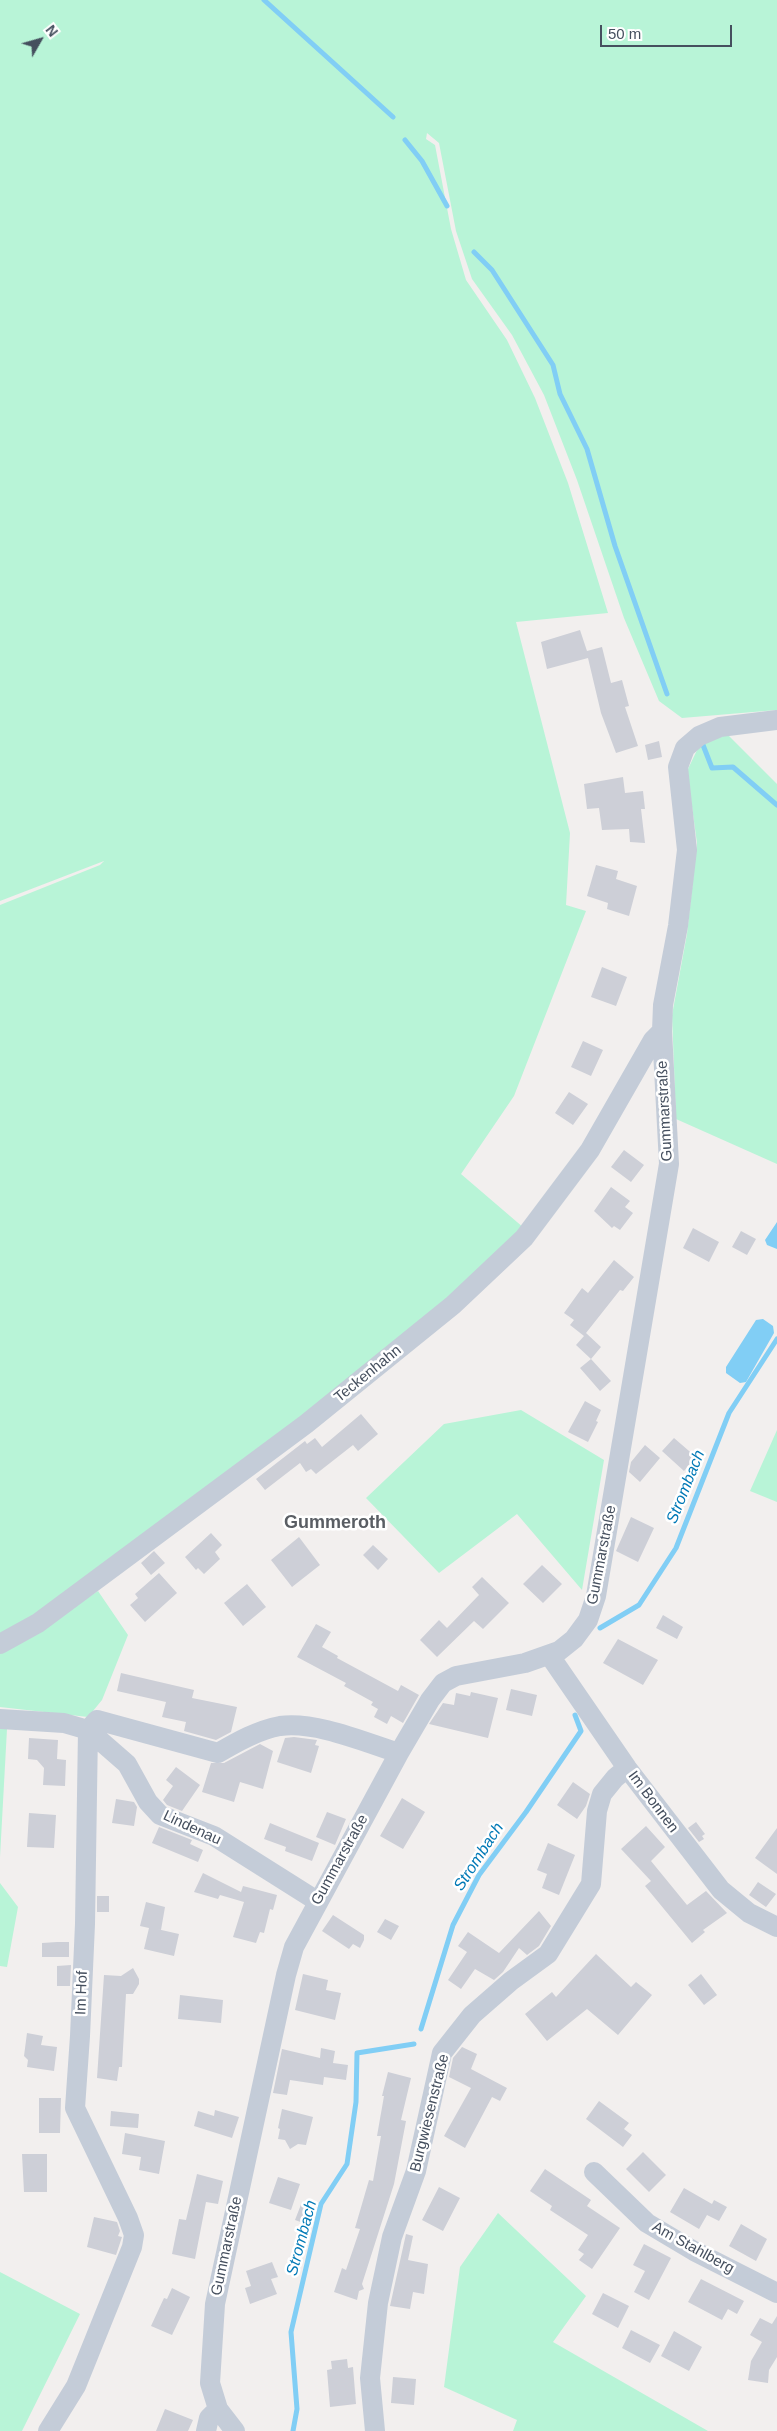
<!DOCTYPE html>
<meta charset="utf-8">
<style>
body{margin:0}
#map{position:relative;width:777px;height:2431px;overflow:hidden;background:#f2efee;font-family:Helvetica,sans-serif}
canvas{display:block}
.north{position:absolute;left:15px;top:15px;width:50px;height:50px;-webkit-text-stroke:4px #fff;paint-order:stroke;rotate:52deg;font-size:14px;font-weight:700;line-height:20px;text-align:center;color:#454f5e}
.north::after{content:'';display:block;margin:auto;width:18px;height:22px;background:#454f5e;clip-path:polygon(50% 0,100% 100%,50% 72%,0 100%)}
.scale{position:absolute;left:600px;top:25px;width:132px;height:22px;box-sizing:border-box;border:2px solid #454f5e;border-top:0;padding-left:6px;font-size:15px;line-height:18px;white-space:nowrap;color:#454f5e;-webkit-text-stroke:4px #fff;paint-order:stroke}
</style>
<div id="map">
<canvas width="777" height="2431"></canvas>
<div class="north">N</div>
<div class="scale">50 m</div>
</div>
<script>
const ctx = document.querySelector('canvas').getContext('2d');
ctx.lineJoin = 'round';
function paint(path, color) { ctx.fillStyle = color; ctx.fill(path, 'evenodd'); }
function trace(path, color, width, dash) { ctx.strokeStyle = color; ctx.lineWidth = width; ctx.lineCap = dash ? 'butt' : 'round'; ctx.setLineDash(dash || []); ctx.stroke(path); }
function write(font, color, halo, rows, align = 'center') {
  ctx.font = font + ' Helvetica,sans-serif'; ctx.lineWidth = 5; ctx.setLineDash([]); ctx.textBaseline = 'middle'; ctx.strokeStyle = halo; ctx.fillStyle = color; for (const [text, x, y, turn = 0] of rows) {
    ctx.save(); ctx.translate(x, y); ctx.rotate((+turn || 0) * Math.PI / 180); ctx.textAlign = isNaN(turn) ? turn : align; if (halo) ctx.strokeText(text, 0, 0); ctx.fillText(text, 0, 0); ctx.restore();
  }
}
paint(new Path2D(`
 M0 0H777V710L682 718 659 701 624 618 577 480 544 395 512 335 472 279 456 231 439 143 427 133 426 139 435 145 451 229 466 280 507 340 535 398 568 483 608 613 516 622 570 833 566 905 586 911 514 1096 461 1174 524 1228 449 1301 304 1417 35 1618 0 1637V905L100 865 104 861 0 901Z
 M727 734 777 784V1164L676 1119 672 1015 687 934 697 843 687 771 699 746Z
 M521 1410 604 1460 582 1590 517 1514 439 1573 366 1498 444 1424Z
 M777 1430V1502L750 1491Z
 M98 1591 128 1635 102 1700 88 1717 0 1707V1653Z
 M0 1729H7L0 1857Z
 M0 1883 18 1907 7 1967 0 1966Z
 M498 2213 586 2296 553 2342 708 2431H513L517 2420 444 2387 460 2267Z
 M0 2272 80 2314 22 2431H0Z`), '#b8f4d7');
paint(new Path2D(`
 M777 1222V1249L767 1245 765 1240Z
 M763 1319 773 1326 774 1333 746 1382 740 1383 726 1373V1367L756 1320Z`), '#81cef5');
trace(new Path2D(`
 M264 0 393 117
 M405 140 422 161 447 206
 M474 252 492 270 553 365 560 394 587 449 615 546 667 694
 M703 745 712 768 733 767 777 805
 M600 1628 639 1605 676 1548 729 1413 777 1339
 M421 2029 453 1925 479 1875 526 1812 581 1731 575 1715
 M293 2431 297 2409 291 2332 321 2204 347 2164 356 2102 357 2053 414 2044`), '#81cef5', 5);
paint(new Path2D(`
 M580 630 587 651 602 647 611 683 622 680 629 706 625 707 638 746 616 753 601 713 588 658 547 669 541 642Z
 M659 741 662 757 648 760 645 745Z
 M623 777 625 793 643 791 645 809H641L645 843 630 842 629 829 602 830 599 808 587 809 584 784Z
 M596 865 618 871 616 879 637 886 629 916 607 909 608 903 587 896Z
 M602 967 627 977 616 1006 591 997Z
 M583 1041 603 1050 591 1076 571 1067Z
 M569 1092 588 1104 573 1125 555 1113Z
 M624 1150 644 1165 631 1182 611 1167Z
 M611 1187 630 1201 625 1207 633 1213 620 1230 614 1226 612 1228 594 1211Z
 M693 1228 719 1242 709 1262 683 1248Z
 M741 1231 756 1239 747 1255 732 1247Z
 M614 1260 634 1277 623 1291 620 1290 586 1333 601 1347 591 1359 576 1345 584 1336 570 1325 574 1320 564 1313 582 1288 588 1293Z
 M591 1359 611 1381 600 1391 580 1368Z
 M585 1401 601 1410 596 1421 598 1422 588 1442 568 1432Z
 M361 1414 378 1434 358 1451 353 1445 316 1474 311 1469 306 1472 300 1463 265 1490 256 1479 305 1441 307 1444 315 1438 322 1447Z
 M674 1438 696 1457 684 1471 662 1451Z
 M645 1445 660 1458 640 1482 629 1472 631 1462Z
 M631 1517 654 1528 638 1562 616 1551Z
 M211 1533 222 1545 215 1552 220 1559 204 1574 198 1568 196 1570 185 1557Z
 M299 1537 320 1565 292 1587 271 1560Z
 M373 1545 388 1559 378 1570 363 1555Z
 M154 1551 165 1563 151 1575 141 1563Z
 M542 1565 562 1584 543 1603 523 1584Z
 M159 1573 177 1593 145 1622 130 1605 138 1598 135 1594Z
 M482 1577 509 1603 483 1629 474 1621 437 1657 420 1640 439 1620 447 1628 479 1595 472 1587Z
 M247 1584 266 1607 243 1626 224 1603Z
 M663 1615 683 1627 677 1639 656 1628Z
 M316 1624 331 1632 322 1647 338 1656 337 1658 398 1691 401 1685 419 1695 403 1723 391 1716 387 1724 374 1717 378 1709 371 1705 373 1702 344 1686 346 1683 297 1657Z
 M618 1639 658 1660 643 1685 603 1663Z
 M121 1673 194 1690 192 1698 237 1707 231 1732 216 1740 184 1731 186 1722 162 1717 166 1702 117 1691Z
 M511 1689 537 1695 532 1716 506 1710Z
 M471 1692 498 1698 488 1738 429 1724 443 1703 454 1705 456 1693 470 1696Z
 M294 1737 317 1740 315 1745 319 1746 311 1773 277 1762 285 1738Z
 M29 1738 58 1740 57 1759 66 1760 65 1786 43 1785 44 1768 37 1760 28 1759Z
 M260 1744 273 1751 263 1789 240 1782 234 1802 202 1792 211 1763H224Z
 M176 1767 200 1785 182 1811 167 1805 163 1800 173 1786 166 1780Z
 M573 1782 590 1794 586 1806 577 1819 557 1805Z
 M402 1798 425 1812 403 1849 380 1836Z
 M116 1799 134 1802 137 1807 134 1826 112 1823Z
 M327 1812 346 1819 335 1845 316 1837Z
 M29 1813 56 1815 54 1848 27 1847Z
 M696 1822 705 1834 702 1836 704 1839 699 1842 688 1828Z
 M270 1823 319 1843 312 1861 285 1851 286 1847 264 1839Z
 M646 1826 665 1847 651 1861 687 1905 706 1891 727 1913 703 1930 705 1932 692 1943 645 1886 651 1881 621 1849Z
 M159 1827 192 1840 190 1844 203 1850 198 1862 152 1843Z
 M777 1828V1874L755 1858Z
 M548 1843 575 1855 559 1895 542 1888 547 1874 537 1870Z
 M203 1873 241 1892 243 1886 277 1895 273 1910 270 1909 264 1933 260 1932 256 1943 233 1937 244 1902 220 1895 218 1899 194 1892Z
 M758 1882 776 1894 766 1907 749 1895Z
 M97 1896H109V1912H97Z
 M146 1902 165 1907 161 1930 157 1929 179 1934 174 1956 144 1949 149 1928 140 1926Z
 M539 1911 551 1926 539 1946 527 1955 519 1948 503 1972 494 1980 475 1969 461 1989 448 1980 467 1952 458 1946 468 1932 499 1953Z
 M333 1915 364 1935V1940L360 1948 353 1944 349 1949 322 1931Z
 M385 1919 399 1926 391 1940 377 1932Z
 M57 1942H69V1957H42V1943Z
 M596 1954 631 1987 636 1982 652 1995 618 2035 587 2009 547 2041 525 2014 552 1992 556 1997Z
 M71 1965 70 1986H57V1966Z
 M133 1968 139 1979V1984L133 1994H126L122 2067H119L117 2081 97 2078 104 1975 121 1976Z
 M303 1974 328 1980 326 1990 341 1993 335 2020 295 2010Z
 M701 1974 717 1995 704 2005 688 1985Z
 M180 1995 223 2000 221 2023 178 2019Z
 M27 2033 43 2036 41 2045 57 2047 54 2071 27 2067 28 2060 24 2056Z
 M462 2047 477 2054 471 2069 507 2088 500 2101 492 2097 465 2148 444 2136 471 2088 449 2077 453 2058Z
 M321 2048 335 2051 333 2063 348 2065 346 2080 324 2077 323 2085 290 2080 287 2095 273 2093 282 2049 320 2058Z
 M388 2072 411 2078 401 2120 406 2121 394 2184 362 2284 364 2289 359 2291 357 2300 334 2292 342 2268 346 2270 360 2229 355 2228 369 2180 373 2181 381 2136H377L384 2096H382Z
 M39 2098H61L60 2133H39Z
 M599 2101 629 2123 624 2129 632 2135 623 2147 586 2119Z
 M282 2109 313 2117 306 2145 298 2144 290 2149 285 2140 278 2139 280 2129 278 2128Z
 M215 2110 239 2117 232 2138 194 2126 198 2111 214 2116Z
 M111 2111 139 2114 138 2128 110 2126Z
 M125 2133 165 2141 159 2174 139 2170 141 2157 122 2154Z
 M643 2152 666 2175 649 2192 626 2169Z
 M22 2154H47V2192H24Z
 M545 2169 591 2200 587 2206 620 2228 592 2269 579 2260 584 2254 578 2250 588 2235 550 2210 552 2206 530 2191Z
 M197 2174 223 2181 218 2204 206 2202 195 2259 172 2254 179 2219 186 2220Z
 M278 2177 300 2184 291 2210 269 2203Z
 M439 2187 460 2198 443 2231 422 2220Z
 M684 2188 712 2204 714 2200 727 2207 719 2221 707 2215 699 2229 670 2212Z
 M302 2202 315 2207 309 2225 295 2220Z
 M94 2217 117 2222 120 2231 118 2236 122 2237 116 2255 87 2247Z
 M741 2224 767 2239 756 2261 729 2246Z
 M406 2234 413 2236 408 2260 428 2264 424 2294 413 2292 410 2309 390 2306Z
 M644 2244 671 2258 649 2300 634 2292 645 2271 633 2265Z
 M272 2262 278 2277 271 2279 277 2294 250 2304 245 2288 251 2286 246 2271Z
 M701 2279 744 2301 737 2314 728 2309 722 2320 688 2302Z
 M172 2288 190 2297 172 2335 151 2326 164 2298 167 2299Z
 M603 2293 629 2306 618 2328 592 2314Z
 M777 2316V2357L769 2370 768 2383 748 2380 751 2361 762 2342 750 2335 760 2318 772 2324Z
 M631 2330 660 2345 650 2363 622 2348Z
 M674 2331 702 2347 689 2371 661 2356Z
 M347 2359 348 2368 353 2367 356 2404 330 2407 327 2370 332 2369 331 2361Z
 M393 2377 416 2379 414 2405 391 2403Z
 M165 2409 193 2420 188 2431H156Z`), '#cdcfd7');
trace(new Path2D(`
 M0 1644 38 1623 306 1424 453 1305 524 1238 590 1150 653 1040 662 1031
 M550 1656 627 1768 721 1890 749 1913 777 1927
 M0 1719 64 1723 88 1730 127 1764 148 1802 160 1815 214 1836 317 1901
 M594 2172 647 2223 694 2251 777 2293
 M48 2431 76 2386 132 2247 134 2235 128 2218 75 2108 80 2036 85 1924 88 1730 97 1720 218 1753C237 1742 258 1730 280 1726 316 1721 364 1742 399 1753
 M206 2431 209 2418 218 2409
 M235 2431 218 2409 210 2383 215 2304 286 1975 294 1947 399 1753 430 1700 443 1683 456 1676 525 1663 559 1651 574 1639 588 1620 596 1596 669 1164 662 1031 663 1005 678 926 687 850 678 767 685 748 699 736 720 727 777 720
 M375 2431 370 2378 378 2303 392 2237 416 2171 442 2053 472 2015 511 1981 548 1954 591 1884 597 1811 602 1794 615 1778 627 1768`), '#c4ccd8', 20);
write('15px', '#454f5e', '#fff', [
 ["Gummarstraße",665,1111,-93],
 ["Teckenhahn",368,1374,-39],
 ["Gummarstraße",602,1555,-79],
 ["Im Bonnen",653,1802,53],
 ["Lindenau",192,1828,25],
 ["Gummarstraße",340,1860,-61],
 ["Im Hof",82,1993,-88],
 ["Burgwiesenstraße",430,2113,-76],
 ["Gummarstraße",227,2246,-78],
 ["Am Stahlberg",693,2248,29]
]);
write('italic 16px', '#0079b6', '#fff', [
 ["Strombach",686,1487,-68],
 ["Strombach",479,1857,-57],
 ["Strombach",302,2238,-75]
]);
write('bold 18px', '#5a5e64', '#fff', [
 ["Gummeroth",335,1523]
]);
</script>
